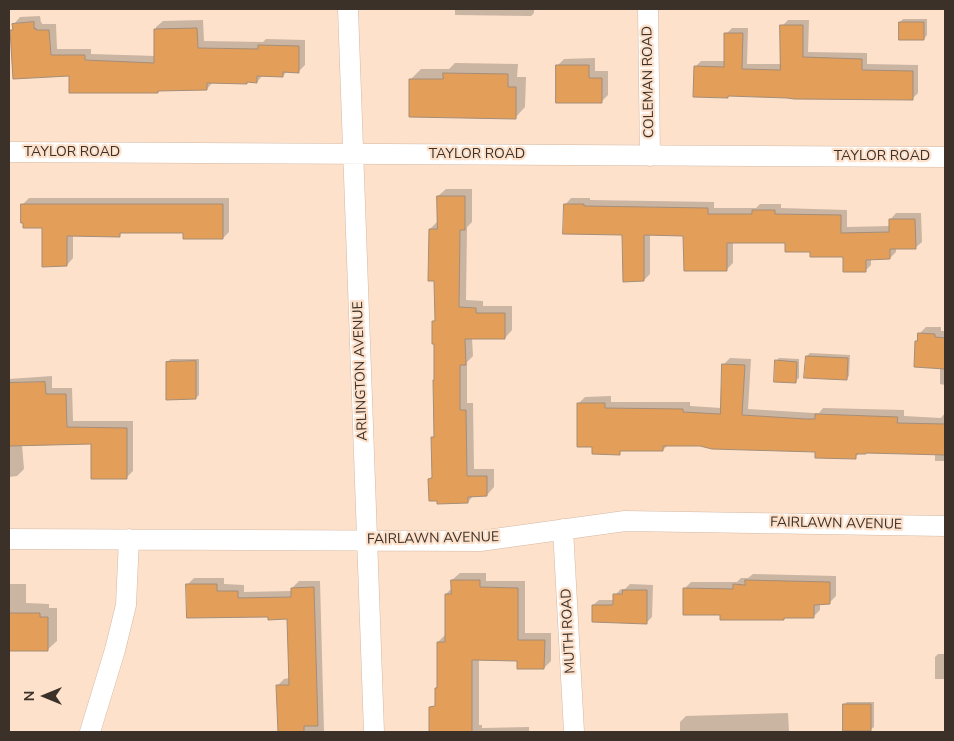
<!DOCTYPE html>
<style>
body{margin:0}
#map{position:relative;width:954px;height:741px;overflow:hidden;background:#fde1cb;font-family:"Nunito Sans",sans-serif}
canvas{display:block}
.frame{position:absolute;inset:0;border:10px solid #3c3129;pointer-events:none}
.north{position:absolute;left:20px;top:671px;width:50px;height:50px;-webkit-text-stroke:4px #fde1cb;paint-order:stroke;rotate:270deg;font-size:14px;font-weight:700;line-height:20px;text-align:center;color:#3c3129}
.north::after{content:'';display:block;margin:auto;width:18px;height:22px;background:#3c3129;clip-path:polygon(50% 0,100% 100%,50% 72%,0 100%)}
</style>
<div id="map">
<canvas width="954" height="741"></canvas>
<div class="frame"></div>
<div class="north">N</div>
</div>
<script>
const ctx = document.querySelector('canvas').getContext('2d');
ctx.lineJoin = 'round';
function paint(path, color) { ctx.fillStyle = color; ctx.fill(path, 'evenodd'); }
function trace(path, color, width, dash) { ctx.strokeStyle = color; ctx.lineWidth = width; ctx.lineCap = dash ? 'butt' : 'round'; ctx.setLineDash(dash || []); ctx.stroke(path); }
function write(font, color, halo, rows, align = 'center') {
  ctx.font = font + ' "Nunito Sans",sans-serif'; ctx.lineWidth = 4.5; ctx.setLineDash([]); ctx.textBaseline = 'middle'; ctx.strokeStyle = halo; ctx.fillStyle = color; for (const [text, x, y, turn = 0] of rows) {
    ctx.save(); ctx.translate(x, y); ctx.rotate((+turn || 0) * Math.PI / 180); ctx.textAlign = isNaN(turn) ? turn : align; if (halo) ctx.strokeText(text, 0, 0); ctx.fillText(text, 0, 0); ctx.restore();
  }
}
paint(new Path2D(`
 M455 9H534V13L531 16 455 15Z
 M40 16 41 23 42 22V24H56L57 49H91V54L156 56V27L163 21 203 20 204 41 263 42 266 39 305 40V65L298 72 287 71 283 76 263 75 257 82H213L207 89 159 90 157 92 70 75 11 31 14 28V24L20 17Z
 M903 19H927V35L924 39 900 22Z
 M788 20H809L808 52 867 53V64L918 65V93L912 99 730 95 728 97 695 67 701 61H725L726 34 732 28H748L747 64H781L782 26Z
 M595 58V71H608V95L601 102 557 66 564 59Z
 M455 63 518 64 517 77H526L525 107 515 118 411 79 421 69H449Z
 M446 189H472V222L467 227 466 300 483 301V306H512V330L505 338H472L473 356 467 362V403H473L474 469H494V487L487 495H474L468 502 438 500 430 479 433 475 432 438 435 435V343L433 322 436 319 435 280 430 229 438 221V196Z
 M29 198H229V232L223 238 184 231H123L119 235H73V258L67 265 44 226 22 205Z
 M571 198H590V200L714 202V208H756L760 204H781V208L847 210V227L890 226V220L896 213H921L922 242 915 248H896V252L890 258H871V265L865 271 844 256 811 250 786 242H733V263L726 270 684 235 650 234V274L644 280 623 234 565 205Z
 M926 327H941V331H945V385L940 384V367L917 341 919 339V334Z
 M810 353 850 355 849 376 846 379 807 356Z
 M730 358 751 359 748 409 814 413H819L823 408 904 410V416L941 418 945 413V461H935V454L867 452 860 453 855 457 817 451 700 445H668L663 450H622L619 453 593 446 578 404 585 397 611 396V402H690V406L721 408 723 365Z
 M779 358 799 359V378L795 381 776 361Z
 M171 359H199V395L196 398 167 362Z
 M52 376V388H72L73 421H133V471L126 478 92 443 22 445 24 469 17 476 9 477V379Z
 M460 573H486V581H525V633H551V661L544 668 518 660 479 659V725H482V728L529 727V732H438L436 688 438 686V642L446 634V594L452 588V580Z
 M753 574 836 576V596L829 603H820V610L813 617H786L784 619 722 614 684 589 691 582H737L741 578H748Z
 M194 578H224V584L244 585V592L292 591V588L299 581H320L324 732H284L278 685 284 679 290 678 288 618 269 616 187 585Z
 M9 584H26V603L49 604V608H57V641L47 650 9 651Z
 M630 584 653 585 652 617 646 623 593 605 599 600H614L615 595 621 589H625Z
 M938 654H945V679H935V657Z
 M847 702H874V727L870 730 844 705Z
 M788 713 789 732H680V722L686 716Z`), '#0003');
const building = new Path2D(`
 M34 22V29L36 28V30H49L51 55H85V60L154 63V29L197 28 198 48 258 49V45L299 46V73L283 72V77L257 76V83L247 82V84L207 83V90L158 91V93H69V76L13 79 10 30H13L12 24Z
 M899 22H924V40H899Z
 M780 25H803V57L862 59V70L913 71V100L794 99 787 98 728 96V98L693 97 694 66 724 67V33H743L742 69 780 70Z
 M556 65H589V78H602V103H556Z
 M443 73 508 74V87H516V119L409 117V79H443Z
 M437 196H465V230H460L459 307 476 308V313H505V339H465L466 365H460V410H466L467 476H487V496L468 497V503L437 504V501H429L428 479 432 478 431 437H434L433 380H434V344H432V321H435L434 281H428L429 229H437Z
 M21 204H223V239H183V233H120V237L67 236V266L42 267V228H23V223H21Z
 M564 204H584V206L708 208V214H752V210H775V214L841 215V233L889 232V219H915L916 249H890V259L866 260V272H843V257H810V252H785V243H727V271H684L683 236 644 235V281L623 282 622 235 563 234Z
 M918 333 935 334V337L945 338V369L914 367 915 341H917Z
 M806 356 848 358 847 380 804 378Z
 M775 360 797 362 796 383 774 382Z
 M196 361V399L166 400V362Z
 M722 364 745 365 742 415 806 419H815V414L898 417 897 423 945 424V455L866 453V454H856V459L815 458V452L712 449 700 446H663V451H620V455L592 454V447H577V403H605V408L683 409V412L720 414Z
 M45 382 46 394H66L67 427 127 428V479H91V444L9 446V383Z
 M451 580H480V587L518 588V640H545L544 669H517V661L472 660V732H429V707L435 706V688H437V642H445V594H451Z
 M745 580 830 582V604L814 605V618H784V620H720V615H683V588L733 589V584L745 585Z
 M186 584H217V591H238V598L291 597V588L314 587 318 726H304V732H278L276 685H289L287 619 268 620V617L187 618Z
 M623 590H647V624L592 622V605H613V594H622Z
 M9 613H40V617H48V651H9Z
 M843 704H871V731H843Z`);
paint(building, '#e39e59');
trace(building, '#a58d77', 1);
const street = new Path2D(`
 M348 9 374 732
 M648 9 650 156
 M9 152 945 157
 M563 529 574 732
 M9 539 480 541 625 521 945 526
 M90 732 115 650 126 605 129 539`);
trace(street, '#d4b9a4', 21);
trace(street, '#fff', 20);
write('14px', '#3c3129', '#fde1cb', [
 ["COLEMAN ROAD",649,82,-91],
 ["TAYLOR ROAD",72,153],
 ["TAYLOR ROAD",477,155],
 ["TAYLOR ROAD",882,157],
 ["ARLINGTON AVENUE",361,371,-92],
 ["FAIRLAWN AVENUE",836,524,1],
 ["FAIRLAWN AVENUE",433,539,-1],
 ["MUTH ROAD",569,631,-93]
]);
</script>
